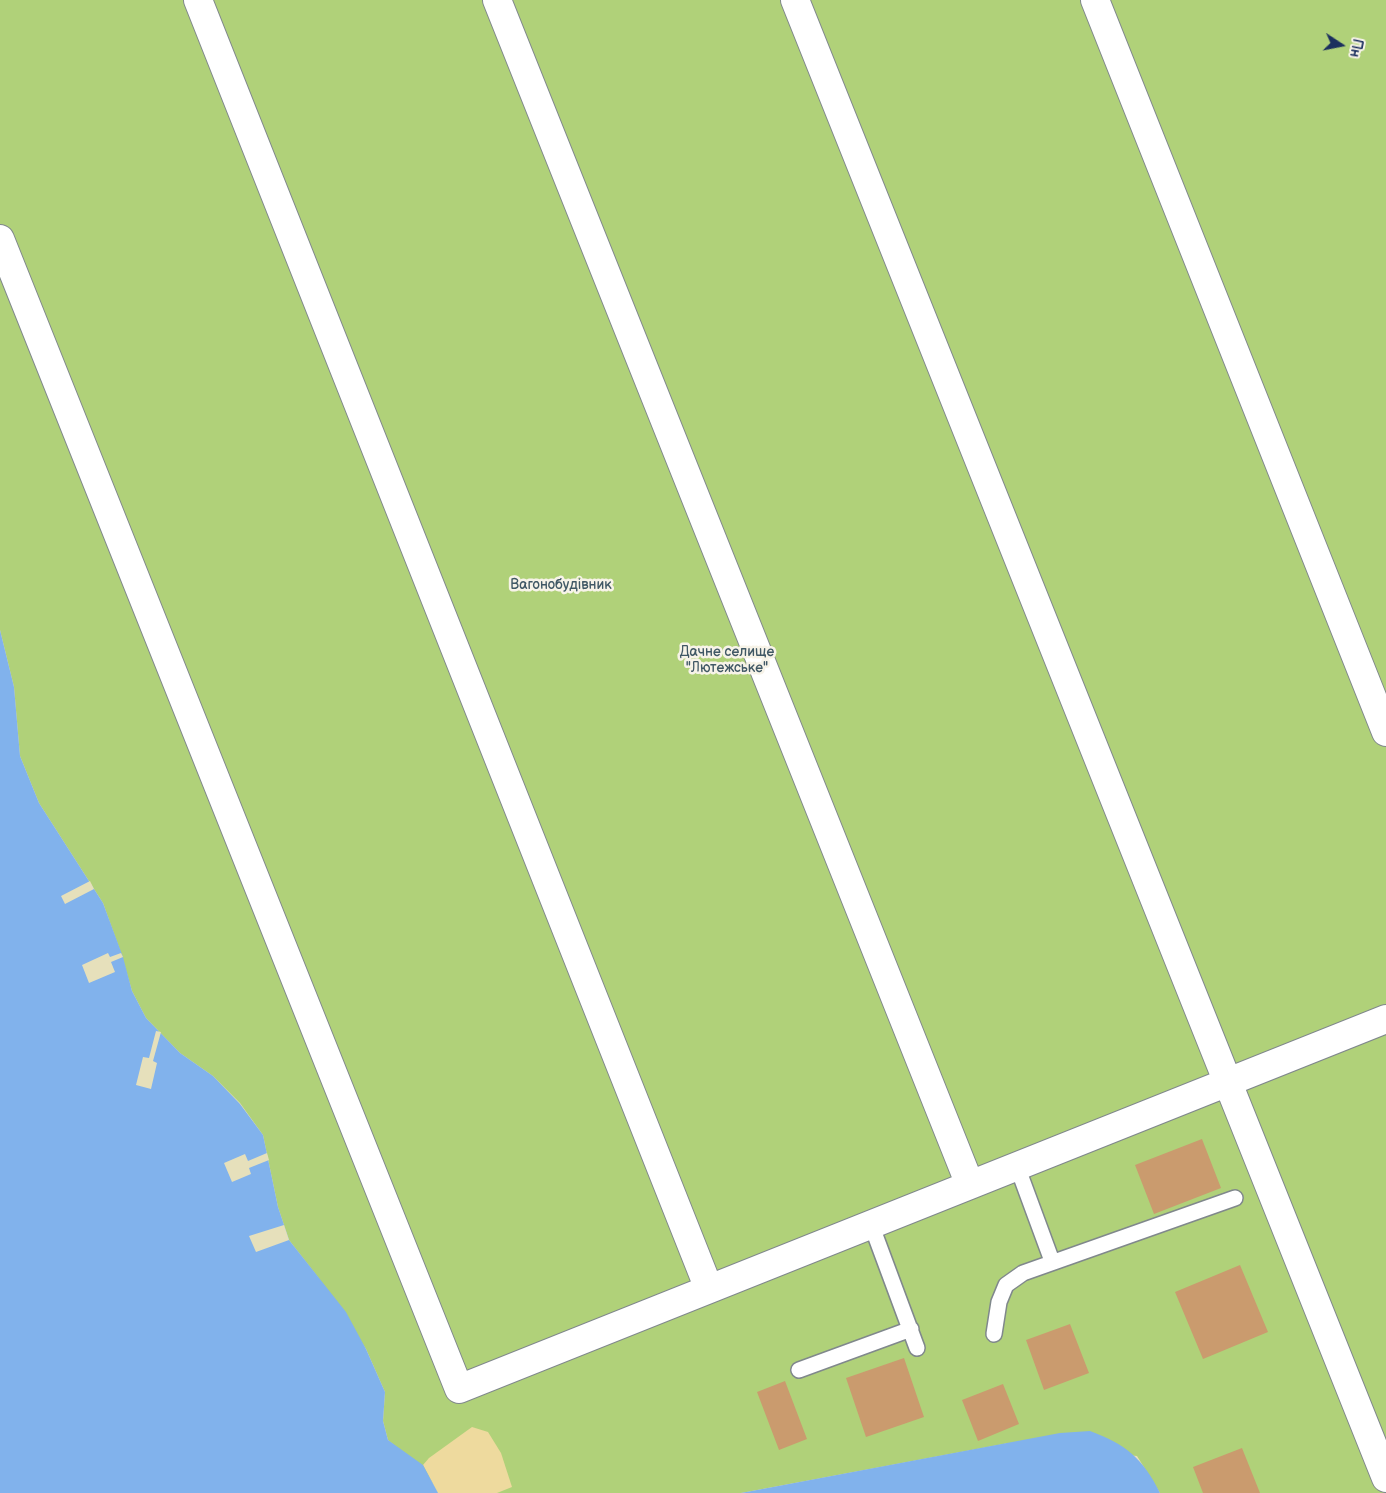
<!DOCTYPE html>
<meta charset="utf-8">
<style>
body{margin:0}
#map{position:relative;width:1386px;height:1493px;overflow:hidden;background:#e6e0bb;font-family:"Balsamiq Sans",sans-serif}
canvas{display:block}
.north{position:absolute;left:1316px;top:20px;width:50px;height:50px;-webkit-text-stroke:4px #f7f3e8;paint-order:stroke;rotate:101deg;font-size:14px;font-weight:700;line-height:20px;text-align:center;color:#1b2f5e}
.north::after{content:'';display:block;margin:auto;width:18px;height:22px;background:#1b2f5e;clip-path:polygon(50% 0,100% 100%,50% 72%,0 100%)}
</style>
<div id="map">
<canvas width="1386" height="1493"></canvas>
<div class="north">Пн</div>
</div>
<script>
const ctx = document.querySelector('canvas').getContext('2d');
ctx.lineJoin = 'round';
function paint(path, color) { ctx.fillStyle = color; ctx.fill(path, 'evenodd'); }
function trace(path, color, width, dash) { ctx.strokeStyle = color; ctx.lineWidth = width; ctx.lineCap = dash ? 'butt' : 'round'; ctx.setLineDash(dash || []); ctx.stroke(path); }
function write(font, color, halo, rows, align = 'center') {
  ctx.font = font + ' "Balsamiq Sans",sans-serif'; ctx.lineWidth = 5; ctx.setLineDash([]); ctx.textBaseline = 'middle'; ctx.strokeStyle = halo; ctx.fillStyle = color; for (const [text, x, y, turn = 0] of rows) {
    ctx.save(); ctx.translate(x, y); ctx.rotate((+turn || 0) * Math.PI / 180); ctx.textAlign = isNaN(turn) ? turn : align; if (halo) ctx.strokeText(text, 0, 0); ctx.fillText(text, 0, 0); ctx.restore();
  }
}
paint(new Path2D(`
 M0 0H1386V1493H1160L1137 1456 1009 1443 741 1493H438C428 1469 408 1457 388 1440L383 1421 385 1392 366 1349 317 1276 289 1240 278 1207 263 1135 240 1103 213 1076 180 1053 146 1018 132 991 121 953 103 903 39 803 20 756 14 687 0 630Z`), '#b0d179');
paint(new Path2D(`
 M472 1427 488 1432 501 1453 512 1487 497 1493H438L423 1465 429 1458Z`), '#eeda9e');
paint(new Path2D(`
 M0 630 14 687 20 756 39 803 103 903 123 957 132 991 146 1018 180 1053 213 1076 240 1104 263 1135 278 1207 289 1240 346 1312 366 1349 385 1392 383 1421 388 1440 423 1465 438 1493H0Z
 M1090 1431C1125 1444 1143 1458 1160 1493H741L1060 1433Z`), '#81b2ec');
paint(new Path2D(`
 M90 881 94 889 65 904 61 896Z
 M108 953 110 957 121 953 123 957 111 962 115 972 89 983 82 965Z
 M156 1031 161 1032 153 1061 157 1063 151 1089 136 1085 143 1057 149 1058Z
 M267 1153 269 1160 249 1168 251 1174 232 1182 224 1163 245 1154 248 1161Z
 M284 1225 289 1240 256 1252 249 1236Z`), '#e6e0bb');
paint(new Path2D(`
 M1202 1139 1221 1188 1154 1214 1135 1165Z
 M1240 1265 1268 1332 1203 1359 1175 1292Z
 M1070 1324 1089 1373 1044 1390 1026 1340Z
 M904 1358 924 1417 866 1437 846 1378Z
 M785 1381 807 1439 779 1450 757 1392Z
 M1003 1384 1019 1424 978 1441 962 1400Z
 M1242 1448 1260 1493H1203L1193 1467Z`), '#ca9b6e');
const service = new Path2D(`
 M1017 1166 1052 1261
 M871 1224 917 1348
 M994 1334 999 1302 1006 1285 1023 1273 1235 1198
 M799 1370 911 1329`);
const minor = new Path2D(`
 M198 0 709 1289
 M497 0 970 1185
 M795 0 1386 1478
 M1095 0 1386 732
 M0 239 459 1389 1386 1019`);
trace(service, '#80888c', 18);
trace(minor, '#80888c', 30);
trace(service, '#fff', 15);
trace(minor, '#fff', 28);
write('14px', '#405865', '#f7f3e8', [
 ["Вагонобудівник",561,585],
 ["Дачне селище",727,652],
 ["\"Лютежське\"",727,668]
]);
</script>
